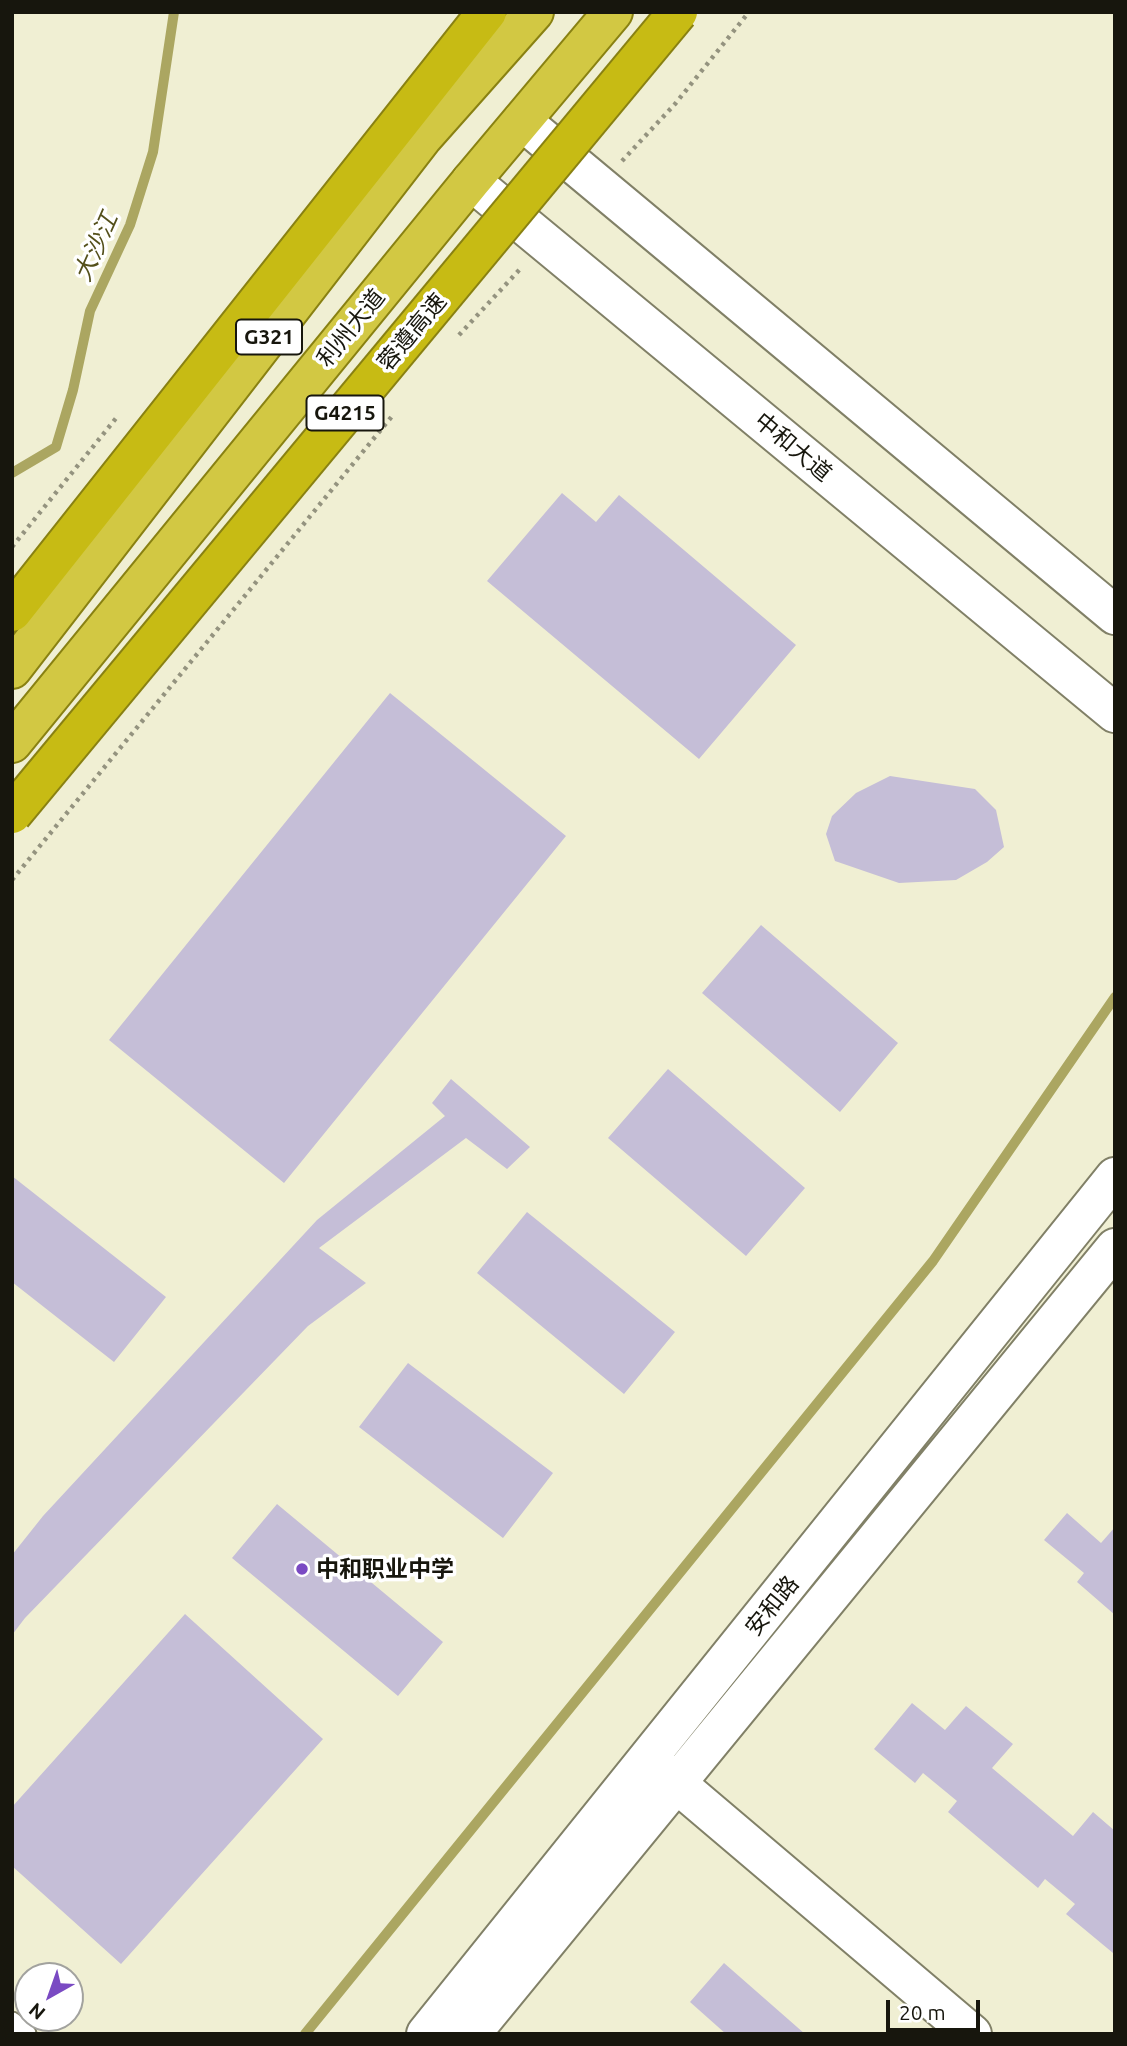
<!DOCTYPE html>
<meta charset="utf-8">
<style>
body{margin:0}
#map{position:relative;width:1127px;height:2046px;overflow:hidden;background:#f0efd3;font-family:Ubuntu,sans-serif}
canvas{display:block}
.frame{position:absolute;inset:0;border:14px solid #17160d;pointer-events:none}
.north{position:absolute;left:14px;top:1962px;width:70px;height:70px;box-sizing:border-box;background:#fff;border:2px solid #a2a29e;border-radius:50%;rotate:220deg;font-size:19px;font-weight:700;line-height:28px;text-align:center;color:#17160d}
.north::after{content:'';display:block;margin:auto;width:24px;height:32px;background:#7a4ac3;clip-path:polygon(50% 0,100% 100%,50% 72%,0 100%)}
.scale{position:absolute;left:886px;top:2000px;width:94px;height:32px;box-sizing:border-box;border:4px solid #17160d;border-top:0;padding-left:9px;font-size:21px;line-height:24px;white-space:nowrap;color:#17160d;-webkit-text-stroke:5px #fff;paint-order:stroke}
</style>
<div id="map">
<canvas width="1127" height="2046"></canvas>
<div class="frame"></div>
<div class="north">N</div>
<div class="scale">20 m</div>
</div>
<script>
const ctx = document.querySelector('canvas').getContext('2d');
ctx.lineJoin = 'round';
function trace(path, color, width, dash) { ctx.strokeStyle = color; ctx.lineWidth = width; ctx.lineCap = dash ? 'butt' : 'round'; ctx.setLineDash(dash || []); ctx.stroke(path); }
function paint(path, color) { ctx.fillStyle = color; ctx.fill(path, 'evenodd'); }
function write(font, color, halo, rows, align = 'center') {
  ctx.font = font + ' Ubuntu,"Noto Sans SC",sans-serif'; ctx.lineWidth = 7; ctx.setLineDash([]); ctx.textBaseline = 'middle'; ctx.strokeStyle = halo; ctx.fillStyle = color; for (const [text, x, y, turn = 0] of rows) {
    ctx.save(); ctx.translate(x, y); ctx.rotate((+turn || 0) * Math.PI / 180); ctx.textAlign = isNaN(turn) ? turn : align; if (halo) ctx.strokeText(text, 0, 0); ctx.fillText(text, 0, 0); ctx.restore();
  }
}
trace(new Path2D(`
 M12 473 56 447 73 390 90 311 130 225 153 152 174 12
 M305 2034 933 1261 1115 997`), '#aba661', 10);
paint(new Path2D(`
 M562 493 596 522 619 495 796 645 699 759 487 581Z
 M390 693 566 836 284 1183 109 1040Z
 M890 776 975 789 996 810 1004 847 987 862 956 880 899 883 835 861 826 834 832 816 856 793Z
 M761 925 898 1043 840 1112 702 993Z
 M668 1069 805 1188 746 1256 608 1138Z
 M451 1079 530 1147 507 1169 466 1138 319 1248 366 1283 308 1326 25 1618 12 1635V1555L43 1516 317 1220 445 1116 432 1103Z
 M12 1176 166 1297 114 1362 12 1282Z
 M527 1212 675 1332 624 1394 477 1273Z
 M408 1363 553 1473 503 1538 359 1427Z
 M277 1504 443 1642 398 1696 232 1558Z
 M1067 1513 1101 1543 1115 1527V1615L1077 1582 1084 1573 1044 1540Z
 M185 1614 323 1739 121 1964 12 1866V1807Z
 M912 1703 945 1730 966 1706 1013 1744 992 1768 1073 1836 1093 1812 1115 1831 1113 1953 1066 1914 1075 1904 1045 1879 1038 1888 948 1812 957 1801 923 1773 915 1783 874 1749Z
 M724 1963 805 2034H726L690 2002Z`), '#c5bed7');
const service = new Path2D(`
 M12 2022 26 2034`);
const tertiary = new Path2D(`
 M656 1766 972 2034
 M426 2034 1115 1177
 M471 2034 1115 1248`);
const secondary = new Path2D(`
 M522 121 1115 615
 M471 181 1115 713`);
const trunk = new Path2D(`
 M12 669 423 137 534 12
 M12 743 471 181 613 12`);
const motorway = new Path2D(`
 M12 612 487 12`);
trace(service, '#818067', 23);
trace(tertiary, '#818067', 42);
trace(secondary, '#818067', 42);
trace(trunk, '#898112', 42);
trace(motorway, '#898112', 42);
trace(new Path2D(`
 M622 161 675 104 749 12
 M459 335 522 267
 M12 547 117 417
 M12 880 393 415`), '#94937f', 4.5, [3.5, 5]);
trace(service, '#fff', 19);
trace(tertiary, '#fff', 38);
trace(secondary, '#fff', 38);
trace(trunk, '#d2c843', 38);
trace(motorway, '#c7bb14', 38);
const motorwayBridge = new Path2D(`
 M12 814 678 12`);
trace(motorwayBridge, '#898112', 42, []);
trace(motorwayBridge, '#c7bb14', 38);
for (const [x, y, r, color] of [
 [302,1569,7,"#7a4ac3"]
]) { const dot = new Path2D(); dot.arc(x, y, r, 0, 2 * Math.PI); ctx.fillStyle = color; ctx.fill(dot); trace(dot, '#fff', 2.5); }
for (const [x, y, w] of [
 [269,337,66],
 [345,413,77]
]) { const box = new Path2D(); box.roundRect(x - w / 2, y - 17.5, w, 35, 5); ctx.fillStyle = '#fff'; ctx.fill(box); trace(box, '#17160d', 2); }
write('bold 21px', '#17160d', null, [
 ["G321",269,337],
 ["G4215",345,413]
]);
write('23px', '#17160d', '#fff', [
 ["利州大道",351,328,-51],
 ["蓉遵高速",412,332,-50],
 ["中和大道",793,447,40],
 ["安和路",772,1606,-51]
]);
write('bold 23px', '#17160d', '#fff', [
 ["中和职业中学",316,1569]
], 'left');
write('italic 24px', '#54501b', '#fff', [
 ["大沙江",96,247,-66]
]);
</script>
